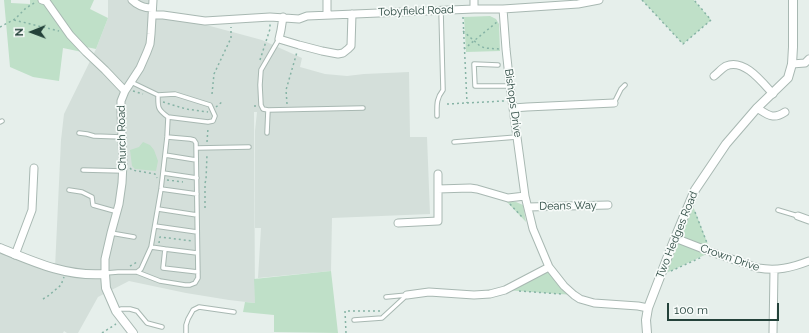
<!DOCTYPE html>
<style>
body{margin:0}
#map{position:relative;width:809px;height:333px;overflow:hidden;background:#e6efeb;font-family:Raleway,sans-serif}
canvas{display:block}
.north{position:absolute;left:12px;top:12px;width:40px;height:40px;-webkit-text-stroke:3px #f7fbf9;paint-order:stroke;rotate:269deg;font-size:11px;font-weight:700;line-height:16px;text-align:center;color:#24423a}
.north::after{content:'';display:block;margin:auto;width:14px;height:18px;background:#24423a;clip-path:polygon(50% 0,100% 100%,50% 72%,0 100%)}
.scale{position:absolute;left:667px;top:303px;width:112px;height:18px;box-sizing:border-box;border:2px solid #24423a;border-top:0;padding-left:5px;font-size:12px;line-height:14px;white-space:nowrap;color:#24423a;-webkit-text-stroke:3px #f7fbf9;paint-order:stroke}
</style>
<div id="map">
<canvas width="809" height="333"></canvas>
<div class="north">N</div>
<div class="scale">100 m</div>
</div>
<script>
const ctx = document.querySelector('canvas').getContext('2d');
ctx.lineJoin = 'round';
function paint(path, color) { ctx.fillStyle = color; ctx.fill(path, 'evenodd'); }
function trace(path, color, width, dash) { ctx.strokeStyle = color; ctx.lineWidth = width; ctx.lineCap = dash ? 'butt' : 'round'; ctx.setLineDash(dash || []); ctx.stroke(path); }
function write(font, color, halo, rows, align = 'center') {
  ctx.font = font + ' Raleway,sans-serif'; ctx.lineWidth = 3.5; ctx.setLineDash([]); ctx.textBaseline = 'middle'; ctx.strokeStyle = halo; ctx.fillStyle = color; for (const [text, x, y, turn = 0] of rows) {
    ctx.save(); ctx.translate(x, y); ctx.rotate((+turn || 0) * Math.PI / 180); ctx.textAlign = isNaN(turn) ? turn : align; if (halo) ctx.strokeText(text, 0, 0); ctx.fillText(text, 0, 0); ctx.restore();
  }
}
paint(new Path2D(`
 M108 0H153L152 15 199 23 262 40 302 58 300 67 325 74 347 76 364 74 409 72 410 137H427L430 214 332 218 331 271 258 278 261 228H255V131L257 112H254L255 303 229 300 186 293 129 281 98 297 78 333H67L64 331 63 333H0V247L55 268 61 140 64 114 96 49 108 18Z`), '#d4dfda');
paint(new Path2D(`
 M4 0H11V3L30 4V0H94L90 9 108 18 96 49 86 47 82 52 63 48 59 81 33 77 10 67Z
 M642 0H694L711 20 683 44Z
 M490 16 496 19 499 24 500 51 466 52 464 17Z
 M143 142 150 145 154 150 158 161 156 171 135 169 132 166 130 150 139 147Z
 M691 201 711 252 660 276Z
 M507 202H516L523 205 526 222Z
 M549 267 574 295 505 290Z
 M331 271 338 333 274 332V315L243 312 245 302 255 303 254 279Z`), '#bfe0c8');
const service = new Path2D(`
 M279 39 261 70 260 85 261 105 263 109 268 110 363 108
 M498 65 474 64 475 86H510
 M131 82 158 95 175 94 210 105 215 116 213 121 208 122 168 117
 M614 103 621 89 625 85
 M437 116C437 105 436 99 443 90L441 10
 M0 122 2 121
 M79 133 87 134 94 136 122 137
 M267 133 268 110
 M454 142 517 137
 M197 148 249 147
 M165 155 196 160
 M83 170 123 171
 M163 173 197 178
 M161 189 197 194
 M69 190 82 192 92 197 93 205 118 212
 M158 209 197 215
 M778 210 798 216
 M155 226 197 232
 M111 233 134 237
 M151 247 165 249 163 268 198 272
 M165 249 197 253
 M137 272 141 269 151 247 161 189 167 137 168 117C157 109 158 107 158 95
 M106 273 118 272H137L160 281 185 285H190L195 283 198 278 196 143 194 140 190 139 167 137
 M386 297 407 295
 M117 311 121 309H130L137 311 147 323 162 327
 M354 320 382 318 407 295
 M186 333V325L188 319 193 310 199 307 234 312`);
const minor = new Path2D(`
 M42 0 46 1 70 35 86 52 105 70 125 91
 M132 0C137 5 145 8 152 8
 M474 0V9
 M503 9 506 49 510 86 525 196 533 229 549 267 564 286 574 295 580 299 594 303 638 306 648 308
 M152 15H163L205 21 270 17 299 19 307 16 474 9H503L578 4 599 0
 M327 15V0
 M283 17 281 30 279 39 299 45 322 51 338 54 343 53 348 49 351 46 352 14
 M792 64 805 63 809 59
 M714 76C718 73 722 68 726 66 744 58 762 82 773 94
 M513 108 527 107 614 103
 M757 108C768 115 773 120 785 112
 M438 189 470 188 477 189 508 198 525 196
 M528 207 608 205
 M798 216 809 220
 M398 223 438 221V174
 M675 238 711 252 758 268C777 271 791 268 809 261
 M15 255 32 210 34 168
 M105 274V259L111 233 119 204 122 183 123 163 121 112V101L125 91 140 68 147 52 150 44 151 34 153 0
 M407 295 429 292 474 295 490 294 505 290 549 267
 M773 333 774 270`);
const tertiary = new Path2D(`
 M0 248C34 262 67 277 105 274L106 288 116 311 133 333
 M647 333 646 320 648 308 675 238 695 190 726 144 757 108 788 78 792 64 793 47V0`);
trace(service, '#a8b8b2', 5.5);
trace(minor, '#a8b8b2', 9);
trace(tertiary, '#a8b8b2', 10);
trace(new Path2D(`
 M642 0 683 44 711 20 694 0
 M463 17 467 103
 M14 20 59 31
 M0 27 15 19 26 8 36 2
 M463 31 480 46 485 48 499 49
 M464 49 497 22
 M260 60 270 29V23
 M133 91 143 94
 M212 94 214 74 231 38V27
 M163 102 186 109 208 112
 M287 104 286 90 297 52
 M447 104 504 101
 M255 105V110
 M216 107 223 101
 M207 142 208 128
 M130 168 132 170 155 174 157 178
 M167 180 183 182
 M510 204 522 217
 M205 208V183L206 180 207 154
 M695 212 707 243
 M159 243 160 237 192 241
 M130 266 134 264 138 261
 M671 271 702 257
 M519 291 561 294
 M43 299 48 296 61 285 64 277
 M102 333 116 324
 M346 333 345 311H382`), '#86b3a5', 1.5, [2, 3]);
trace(service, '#fff', 3.5);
trace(minor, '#fff', 7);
trace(tertiary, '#fff', 8);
write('11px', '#24423a', '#f7fbf9', [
 ["Tobyfield Road",416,11,-2],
 ["Bishops Drive",513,103,82],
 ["Church Road",122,138,-91],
 ["Deans Way",568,206,-1],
 ["Two Hedges Road",677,235,-68],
 ["Crown Drive",730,258,19]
]);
</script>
